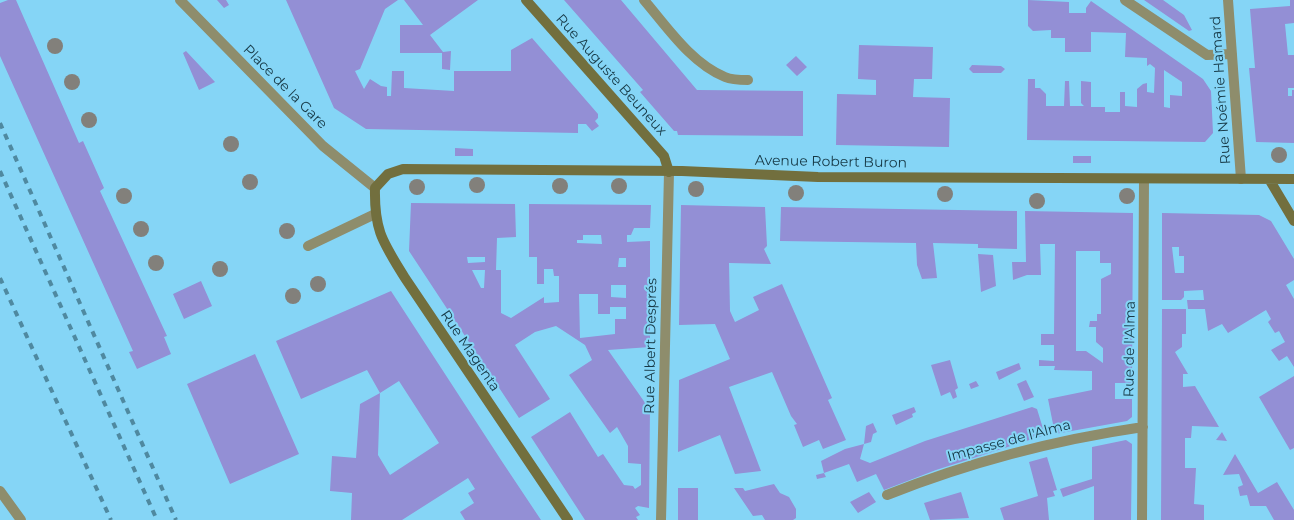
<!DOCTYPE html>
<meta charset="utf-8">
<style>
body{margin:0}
canvas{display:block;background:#85d5f6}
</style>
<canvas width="1294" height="520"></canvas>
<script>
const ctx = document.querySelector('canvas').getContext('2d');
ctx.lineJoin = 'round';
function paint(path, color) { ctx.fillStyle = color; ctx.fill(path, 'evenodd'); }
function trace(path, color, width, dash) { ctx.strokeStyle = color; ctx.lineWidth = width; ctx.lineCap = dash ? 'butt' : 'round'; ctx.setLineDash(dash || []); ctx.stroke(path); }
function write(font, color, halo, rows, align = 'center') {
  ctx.font = font + ' Montserrat,sans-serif'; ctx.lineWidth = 4; ctx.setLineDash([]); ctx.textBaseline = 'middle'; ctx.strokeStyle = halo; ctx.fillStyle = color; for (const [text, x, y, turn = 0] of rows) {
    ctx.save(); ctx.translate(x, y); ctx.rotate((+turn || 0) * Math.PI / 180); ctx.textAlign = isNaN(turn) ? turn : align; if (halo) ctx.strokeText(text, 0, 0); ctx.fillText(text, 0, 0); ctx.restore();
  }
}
paint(new Path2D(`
 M8 0H16L79 143 83 141 104 188 100 191 167 336 164 337 171 354 137 369 129 352 133 351 0 56V3Z
 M217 0H226L229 5 224 8Z
 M286 0H398L385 9 360 69 355 71 364 89 370 79 381 86 387 87V96H391L392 71H404V88L454 91V71H511V50L532 38 598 114V118L595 121 599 126 592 131 586 124H578V133L366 129 334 108Z
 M404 0H478L430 35 443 52 451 51 450 70 442 69V53H400V25H423Z
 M564 0H621L697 90 803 91V136L678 135 677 131H674L640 92 643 90Z
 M1028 0 1069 2V13H1086V8L1091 1 1203 79 1211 91 1213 133 1205 142 1027 140 1028 79H1035V88H1040L1046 94V106H1064L1065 81H1069L1070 106H1084L1081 103V81L1091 82V107H1105V112H1120V92H1125V106L1137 107V89L1143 84 1147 83V92L1154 93 1155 68 1150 64 1147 66V58L1125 57 1126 33 1091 32V52H1065V38H1051V30L1033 31 1028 26ZM1164 70 1182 82V96L1170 95V108L1164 107Z
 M1144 0H1163L1184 15 1192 30 1189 31Z
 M1290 0H1294V23L1285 24 1288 55H1294V88H1288V96H1292V90H1294V143L1256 142 1249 68H1255L1250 9 1290 6Z
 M859 45 933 47 932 79H914L913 97 950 98 949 147 836 145 837 94 876 95V80L858 79Z
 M186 51 215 82 199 90 183 53Z
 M796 56 807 67 797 76 786 65Z
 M972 65 1001 66 1005 69 1001 73H973L969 69Z
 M455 148 473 149V156H455Z
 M1073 156H1091V163H1073Z
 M411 203 515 204 516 237 497 238 496 270H501V313L511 318 544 297V303L559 302V276H554L553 269H544V284H537V257H529V204L651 205 650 228H634L631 235H627V242L650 241V347L608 350 648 407 650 406 649 508 638 506 635 508 640 515 636 517 638 520H585L531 437 570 412 598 457 603 454 624 485 633 486 635 489 641 485V464L628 463V446L617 427 610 433 569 375 592 360 585 345 556 326 535 332 515 345 550 399 519 418 409 251ZM583 235H601L602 244 577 243V240H583ZM467 257H485V262L468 263ZM619 258H626V267H618ZM472 270H485L484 288H481ZM611 285H626V298L611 297ZM579 294H598V314H610V307H626V319H615V334L580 338Z
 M681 205 765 207 767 246 764 249 771 264 729 263 730 311 735 322 759 310 753 297 782 284 832 398 828 400 846 440 823 449 819 440 803 447 794 425 797 424 791 416 772 372 729 387 761 471 735 474 720 435 678 452 679 380 730 359 715 324 679 325Z
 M781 207 1017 211V249L978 248V244L933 243 937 278 922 279 917 265 916 243 780 241Z
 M1025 211 1133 213 1132 383H1115V399H1132V417L1127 421 1055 434 1048 399 1092 390V371L1054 370 1055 366H1039V360L1054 361V345H1041V334H1054L1055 244H1040L1041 275H1027L1013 280 1012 262H1026ZM1076 251H1100V263H1111V274L1101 279V314H1097V321H1090L1089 327H1096V342L1103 348V363L1086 351H1076Z
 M1162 213 1259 215 1271 221 1294 259V280L1286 285 1294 299V367L1287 356 1279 361 1271 350 1285 342 1279 331 1275 333 1268 322 1271 319 1266 310 1228 333 1222 324 1208 331 1205 309H1188L1187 300H1204L1203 290 1184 291V297L1181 300H1162ZM1172 247H1179V256H1184V273H1175Z
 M978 254 993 255 996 286 981 292Z
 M201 281 212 306 184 319 173 294Z
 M391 291 501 460 541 520H465L460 512 474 503 468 493 475 489 468 478 402 520H351L352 493 330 491 332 456 356 458 360 404 380 393 367 370 301 399 276 341ZM399 381 439 443 390 475 378 455 380 393Z
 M1162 309H1186V334H1182V347L1175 352 1188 374H1183V387L1195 386 1219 427 1192 426 1191 438H1185V468H1196L1194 504 1204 505V520H1161Z
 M255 354 299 454 230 484 187 384Z
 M950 360 958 388 955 390 957 397 953 399 950 392 941 396 931 365Z
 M1019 363 1021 369 999 380 996 372Z
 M1294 376V448L1290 450 1259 397Z
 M1026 380 1034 397 1024 401 1017 384Z
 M976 381 979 386 971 389 969 384Z
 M914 407 916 412 912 414 913 417 896 425 892 415Z
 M1032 407 1037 409 1045 435 936 470 884 490 876 474 857 482 849 464 824 473 821 461 845 449 864 444 860 459 870 463 925 441Z
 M873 423 877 432 873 434 871 442 864 444 866 426Z
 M1222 432 1227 441 1216 440Z
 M1126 440 1132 444 1131 520H1094V486L1063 497 1060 489 1092 479V447Z
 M1235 454 1258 493 1277 482 1294 510V520H1274L1266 506H1250L1247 495 1240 496 1238 487 1243 485 1239 474 1223 475Z
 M1047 457 1057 490 1053 491 1055 496 1047 498 1049 520H1004L1000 508 1038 496 1029 462Z
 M824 473 826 477 817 479 816 475Z
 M774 484 780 493 789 497 796 509V518L793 520H765L762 515 753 516 734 488H743L745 491Z
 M678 488H698V520H678Z
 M869 492 876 502 858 513 850 502Z
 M961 492 969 518 930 520 924 503Z`), '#938fd5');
trace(new Path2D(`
 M644 0C667 27 691 63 725 77 732 80 741 80 748 80
 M308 246 375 214`), '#8e8d6c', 10);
trace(new Path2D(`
 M180 0 323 146 375 188
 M1125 0 1207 55 1232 54
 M1228 0 1241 179
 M0 491 21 520
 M887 495C970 462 1054 440 1143 427
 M661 520 669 172
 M1142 520 1144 179`), '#8e8d6c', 10);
trace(new Path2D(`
 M526 0 664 156 669 172
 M1269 179 1294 221
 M568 520 405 278C383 242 374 231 375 188L388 174 403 169 682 171 818 177 1294 179`), '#726f3e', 10);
trace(new Path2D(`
 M0 123 176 520
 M0 171 157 520
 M0 278 111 520`), '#4f89a0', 4, [6, 6]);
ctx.fillStyle = '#82807b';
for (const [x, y] of [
 [55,46],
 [72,82],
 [89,120],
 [231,144],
 [1279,155],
 [250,182],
 [477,185],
 [560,186],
 [619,186],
 [417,187],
 [696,189],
 [796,193],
 [945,194],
 [124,196],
 [1127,196],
 [1037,201],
 [141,229],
 [287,231],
 [156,263],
 [220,269],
 [318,284],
 [293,296]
]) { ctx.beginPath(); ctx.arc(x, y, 8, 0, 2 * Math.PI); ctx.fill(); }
write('14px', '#163845', '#85d5f6', [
 ["Rue Auguste Beuneux",611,75,48],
 ["Place de la Gare",285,87,45],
 ["Rue Noémie Hamard",1221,90,-94],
 ["Avenue Robert Buron",831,162,1],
 ["Rue Albert Després",651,346,-89],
 ["Rue de l'Alma",1130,349,-89],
 ["Rue Magenta",470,351,56],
 ["Impasse de l'Alma",1009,441,-15]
]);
</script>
